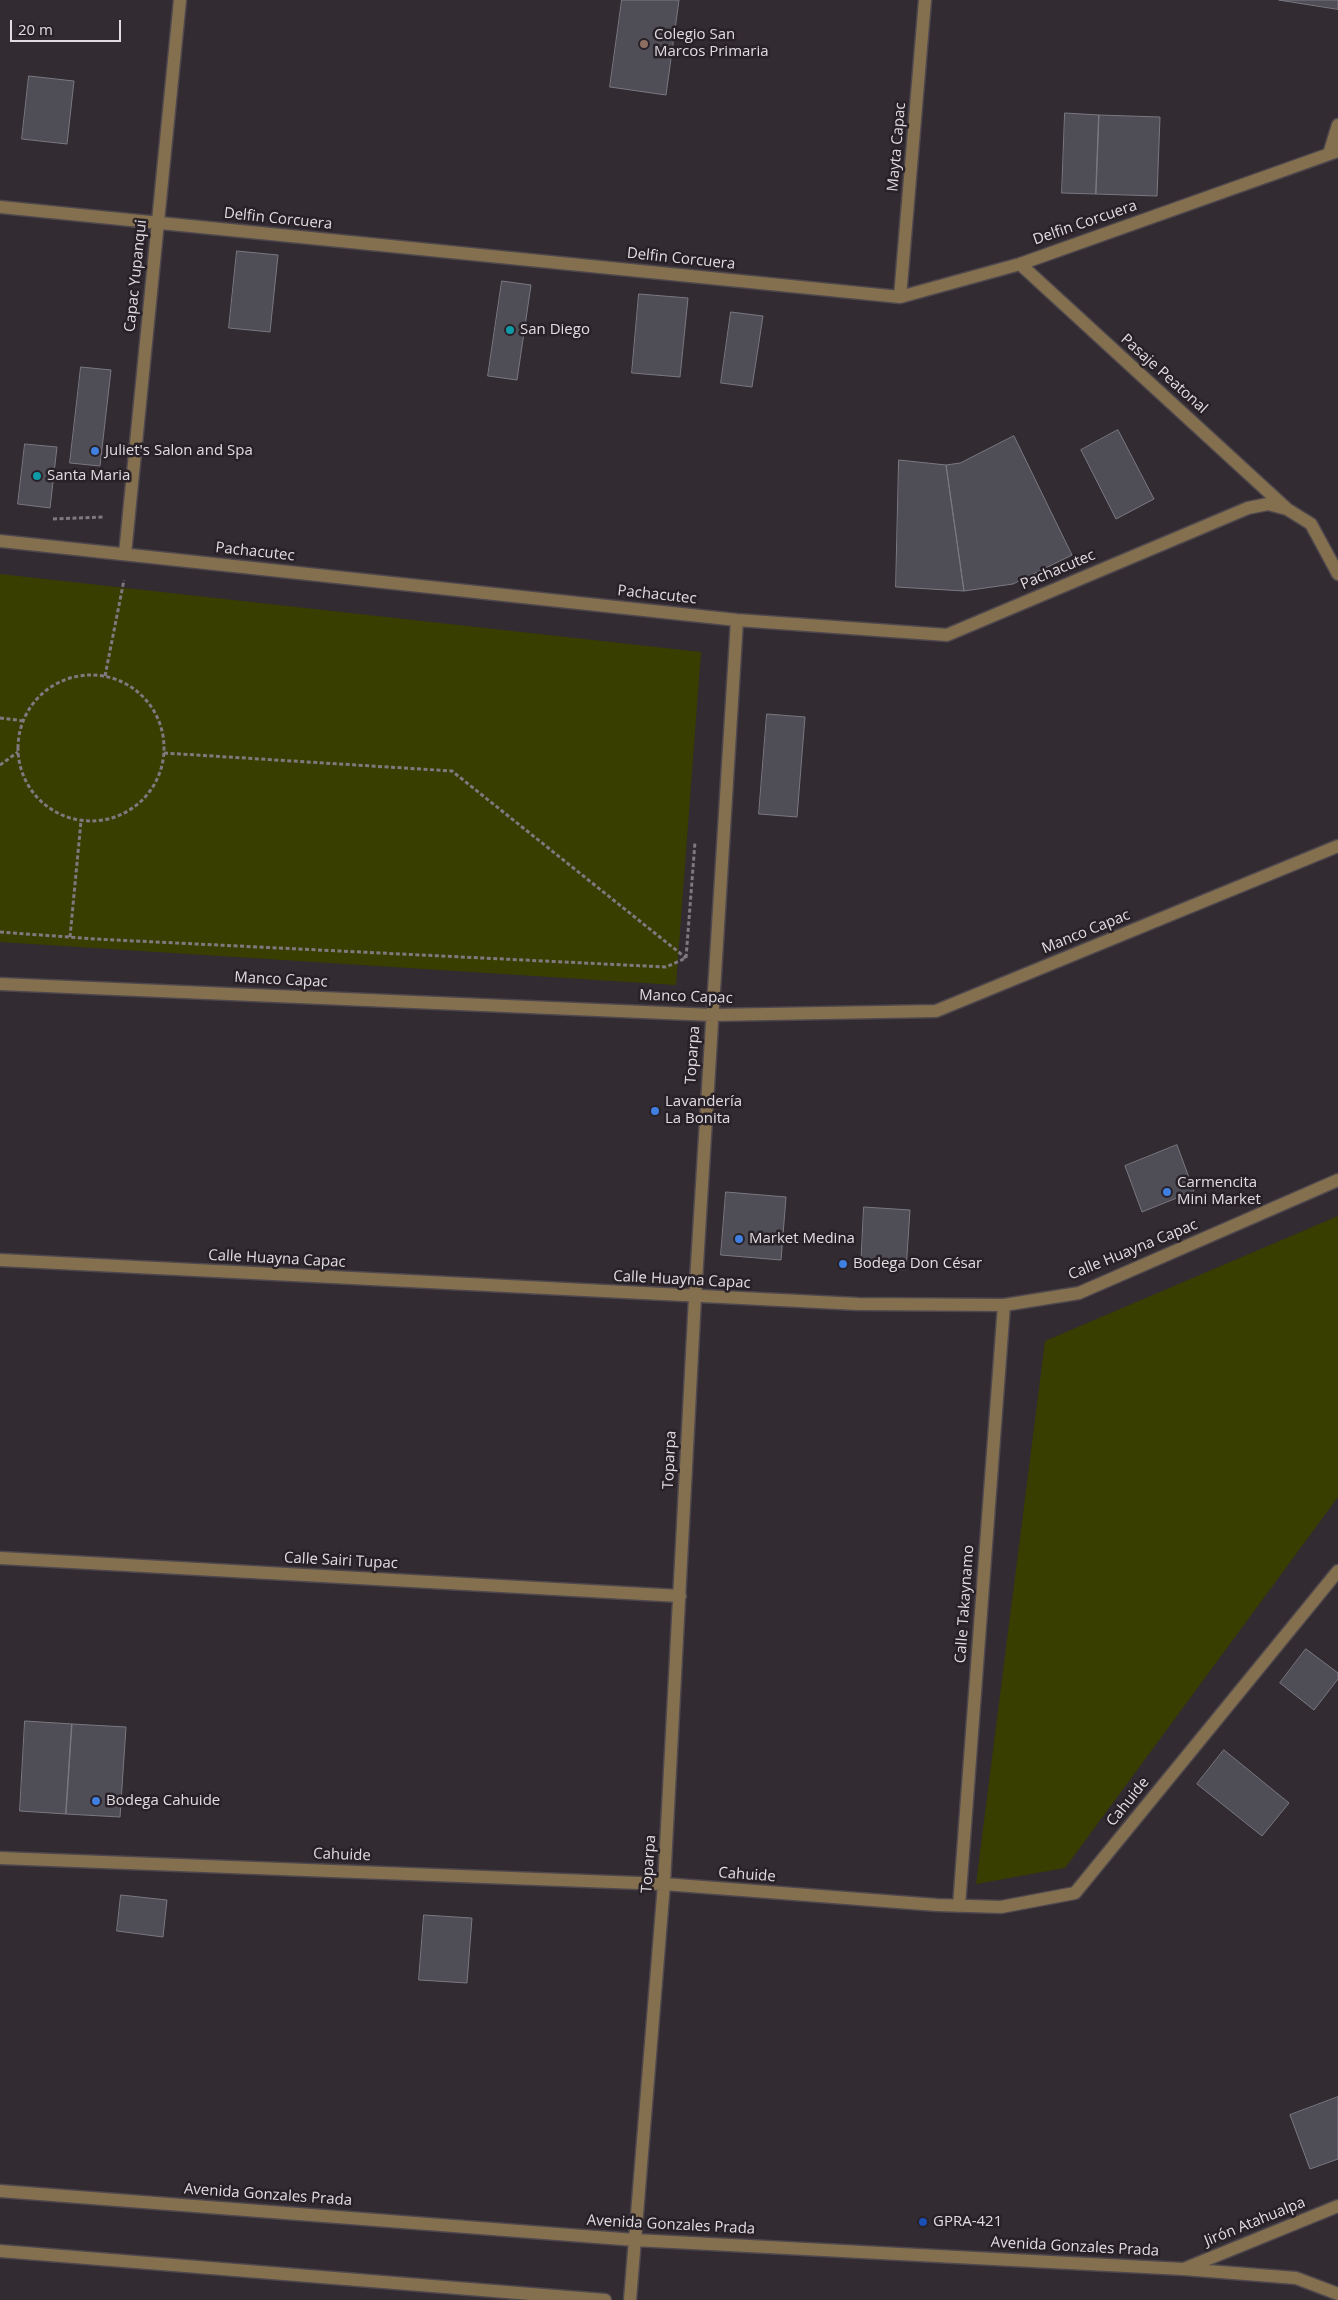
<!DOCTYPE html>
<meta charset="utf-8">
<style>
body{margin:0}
#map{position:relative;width:1338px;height:2300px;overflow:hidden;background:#322b31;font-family:"Open Sans",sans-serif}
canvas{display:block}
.scale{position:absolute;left:10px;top:20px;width:111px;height:22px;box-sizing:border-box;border:2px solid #e0dce0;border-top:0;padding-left:6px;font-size:15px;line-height:18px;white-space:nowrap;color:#e0dce0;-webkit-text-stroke:4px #282127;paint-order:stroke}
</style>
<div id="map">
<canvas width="1338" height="2300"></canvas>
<div class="scale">20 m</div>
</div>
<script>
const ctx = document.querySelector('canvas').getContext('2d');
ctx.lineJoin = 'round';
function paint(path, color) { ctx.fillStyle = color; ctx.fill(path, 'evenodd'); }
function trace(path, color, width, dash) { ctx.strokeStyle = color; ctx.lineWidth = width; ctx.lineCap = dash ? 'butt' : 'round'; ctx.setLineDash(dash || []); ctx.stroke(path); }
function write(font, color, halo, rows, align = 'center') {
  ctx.font = font + ' "Open Sans",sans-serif'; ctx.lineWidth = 5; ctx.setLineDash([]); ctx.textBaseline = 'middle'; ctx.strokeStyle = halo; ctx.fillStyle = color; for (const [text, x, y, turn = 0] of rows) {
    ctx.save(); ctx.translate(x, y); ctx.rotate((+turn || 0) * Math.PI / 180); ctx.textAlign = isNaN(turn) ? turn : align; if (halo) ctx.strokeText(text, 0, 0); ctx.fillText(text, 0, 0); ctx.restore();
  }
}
paint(new Path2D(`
 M0 574 701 652 676 985 0 942Z
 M1338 1216V1497L1065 1868 976 1884 1045 1341Z`), '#383e00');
const building = new Path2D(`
 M622 0H679L666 95 610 87Z
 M1279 0H1338V9Z
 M29 76 74 81 67 144 22 139Z
 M1065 113 1099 115 1096 194 1062 193Z
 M1099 115 1160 117 1157 196 1096 194Z
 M237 251 278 255 270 332 229 328Z
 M502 281 531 285 517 380 488 376Z
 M639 294 688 298 680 377 632 373Z
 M731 312 763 316 752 387 721 383Z
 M81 367 111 370 100 466 70 463Z
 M1118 430 1154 499 1116 519 1081 450Z
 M1014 436 1072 555 1013 584 964 591 946 465 960 463Z
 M25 444 57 447 50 508 18 504Z
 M899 460 946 465 964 591 896 587Z
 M767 714 805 717 797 817 759 814Z
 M1177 1145 1194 1191 1142 1212 1125 1166Z
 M726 1192 786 1197 781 1260 721 1255Z
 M864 1207 910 1210 906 1270 861 1268Z
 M1306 1649 1338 1673V1679L1314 1710 1280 1683Z
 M25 1721 72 1724 66 1814 20 1811Z
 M72 1724 126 1727 120 1817 66 1814Z
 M1224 1750 1289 1803 1262 1836 1197 1784Z
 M121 1895 167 1900 163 1937 117 1931Z
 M424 1915 472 1918 467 1983 419 1980Z
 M1338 2097V2159L1310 2169 1290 2115Z`);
paint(building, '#4f4d56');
trace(building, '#7a7882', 1);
const minor = new Path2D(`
 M1329 154 1338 125
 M0 207 900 297 1020 264 1338 151
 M1020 264 1287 509 1311 524 1338 574
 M900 297 925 0
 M0 541 737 620 947 635 1248 508 1268 504 1287 509
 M125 554 180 0
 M0 984 712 1015 936 1011 1338 846
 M0 1260 858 1304 1004 1305 1079 1293 1338 1180
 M0 1558 680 1596
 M0 1858 664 1884 937 1905 1001 1907 1075 1893 1338 1571
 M959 1906 1004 1305
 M0 2191 635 2240 1183 2269 1296 2278 1338 2294
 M0 2251 605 2300
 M1186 2268 1338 2206
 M630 2300 664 1884 695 1297 737 620`);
trace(minor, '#4e474d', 15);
trace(new Path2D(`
 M53 519 104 517
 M18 748a73 73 0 1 1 146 0a73 73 0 1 1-146 0Z
 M105 676 124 580
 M0 718 24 721
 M164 753 452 771 686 958
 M0 765 18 752
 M0 932 95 939 666 967 686 958 695 842
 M70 937 81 821`), '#7f797f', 3, [4, 2.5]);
trace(minor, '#84704e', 12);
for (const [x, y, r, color] of [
 [644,44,5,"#8d6e63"],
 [510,330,5,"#0f9aa8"],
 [95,451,5,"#3f7fe0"],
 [37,476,5,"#0f9aa8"],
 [655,1111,5,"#3f7fe0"],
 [1167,1192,5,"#3f7fe0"],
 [739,1239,5,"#3f7fe0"],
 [843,1264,5,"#3f7fe0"],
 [96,1801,5,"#3f7fe0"],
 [923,2222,5,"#1a4fb4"]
]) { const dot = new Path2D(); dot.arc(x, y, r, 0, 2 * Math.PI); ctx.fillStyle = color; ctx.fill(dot); trace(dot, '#282127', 2); }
write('15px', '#e0dce0', '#282127', [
 ["Colegio San",654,35],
 ["Marcos Primaria",654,52],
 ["San Diego",520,330],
 ["Juliet's Salon and Spa",105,451],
 ["Santa Maria",47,476],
 ["Lavandería",665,1102],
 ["La Bonita",665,1119],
 ["Carmencita",1177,1183],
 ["Mini Market",1177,1200],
 ["Market Medina",749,1239],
 ["Bodega Don César",853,1264],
 ["Bodega Cahuide",106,1801],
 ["GPRA-421",933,2222]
], 'left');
write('15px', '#e0dce0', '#282127', [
 ["Mayta Capac",897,147,-85],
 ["Delfin Corcuera",278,219,6],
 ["Delfin Corcuera",1085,223,-19],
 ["Delfin Corcuera",681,259,6],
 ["Capac Yupanqui",136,276,-84],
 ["Pasaje Peatonal",1164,374,42],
 ["Pachacutec",255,552,6],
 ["Pachacutec",1058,570,-23],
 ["Pachacutec",657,595,6],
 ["Manco Capac",1086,932,-22],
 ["Manco Capac",281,980,3],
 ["Manco Capac",686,997,2],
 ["Toparpa",693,1055,-86],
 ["Calle Huayna Capac",1133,1250,-22],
 ["Calle Huayna Capac",277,1259,3],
 ["Calle Huayna Capac",682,1280,3],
 ["Toparpa",670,1460,-87],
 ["Calle Sairi Tupac",341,1561,3],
 ["Calle Takaynamo",965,1604,-86],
 ["Cahuide",1128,1802,-51],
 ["Cahuide",342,1855,2],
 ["Toparpa",649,1864,-86],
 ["Cahuide",747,1875,4],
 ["Avenida Gonzales Prada",268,2195,4],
 ["Jirón Atahualpa",1255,2222,-22],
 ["Avenida Gonzales Prada",671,2225,3],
 ["Avenida Gonzales Prada",1075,2247,3]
]);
</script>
